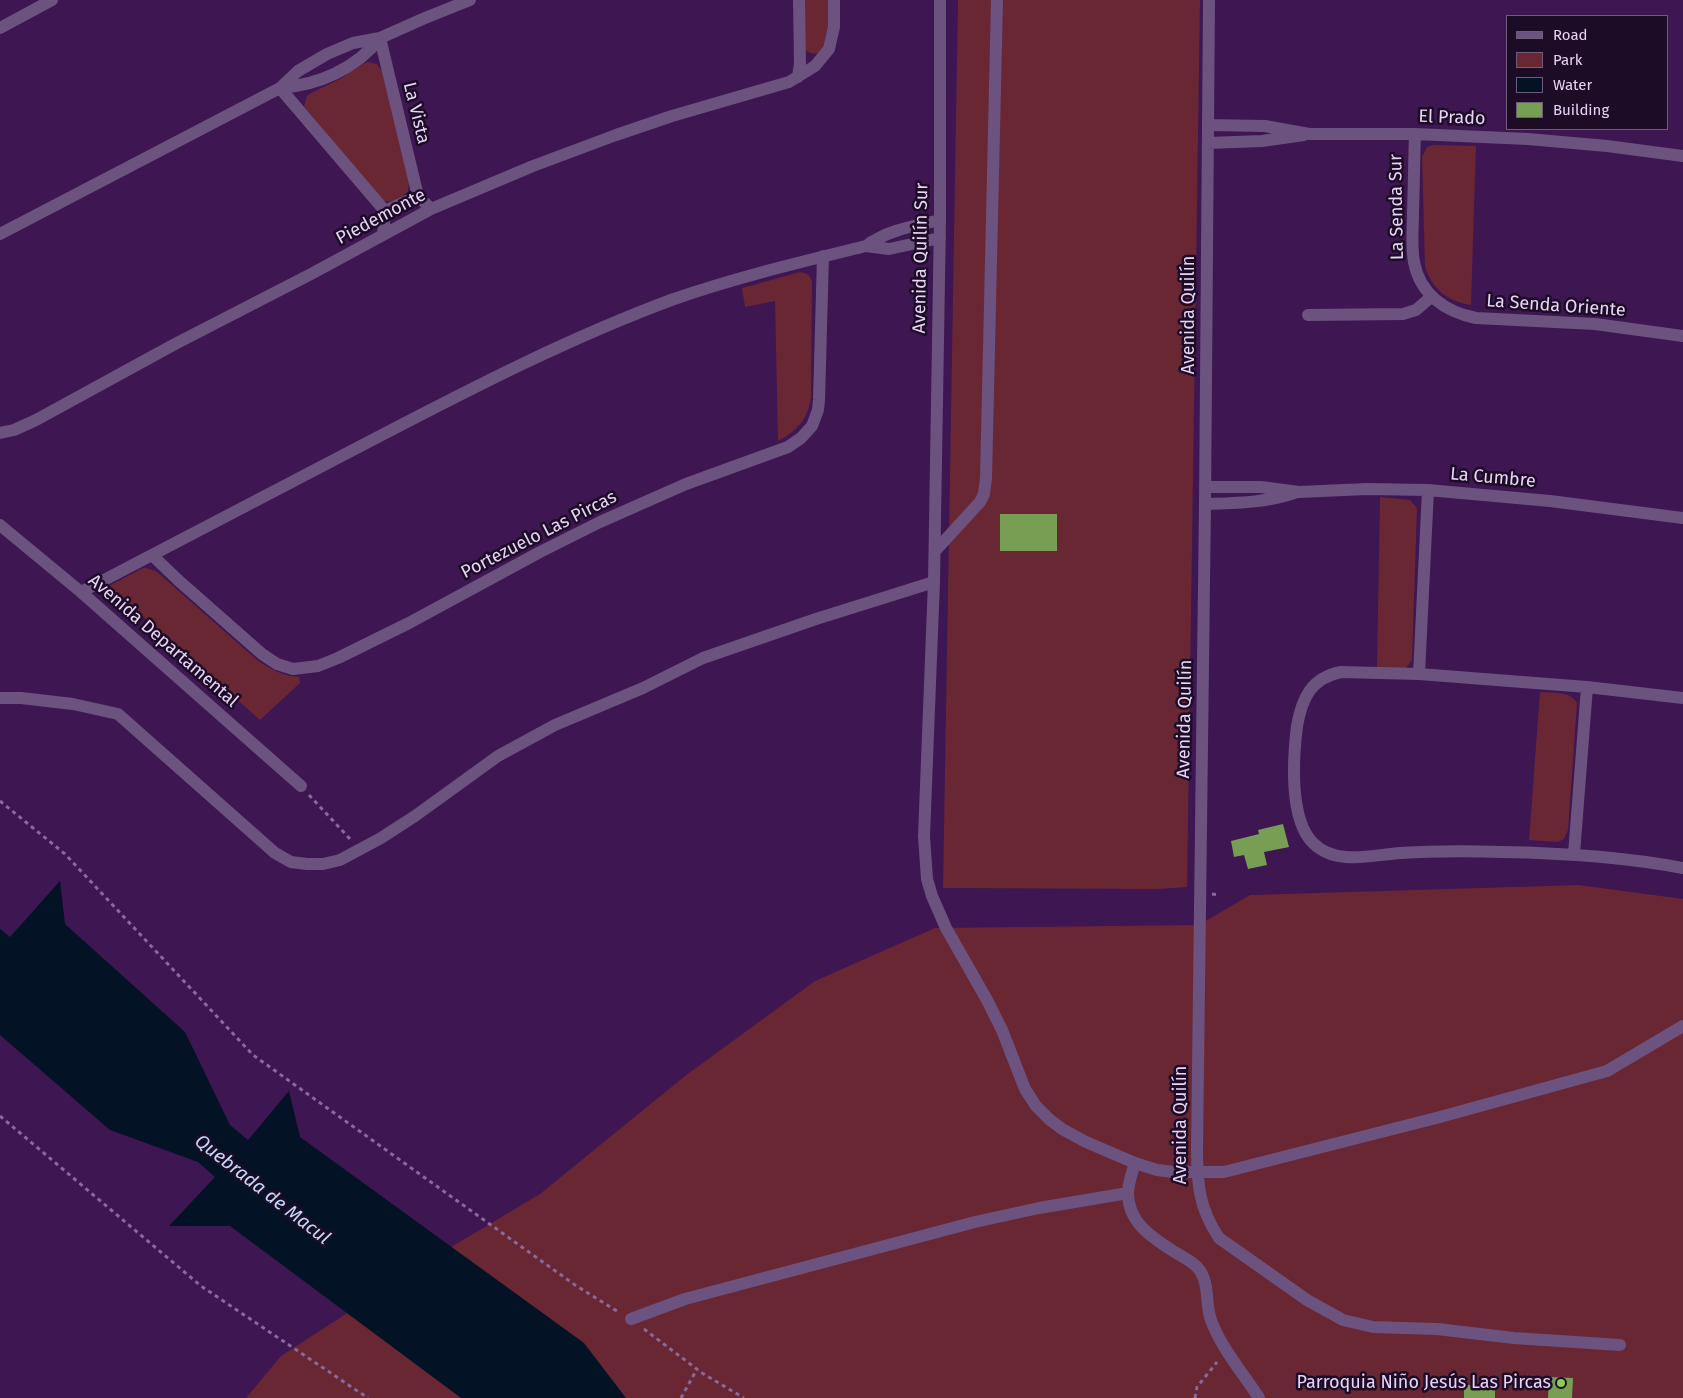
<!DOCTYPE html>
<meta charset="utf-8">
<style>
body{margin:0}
#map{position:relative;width:1683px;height:1398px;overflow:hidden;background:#3d1652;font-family:"Fira Sans",sans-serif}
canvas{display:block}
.legend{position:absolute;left:1506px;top:15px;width:162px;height:115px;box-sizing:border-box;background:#1c0c26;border:1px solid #6e5c7a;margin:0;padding:6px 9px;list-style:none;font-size:15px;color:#e8d3f7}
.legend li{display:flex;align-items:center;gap:10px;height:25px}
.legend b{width:25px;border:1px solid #6e5c7a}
</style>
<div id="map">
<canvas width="1683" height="1398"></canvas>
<ul class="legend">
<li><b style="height:6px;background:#6c527e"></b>Road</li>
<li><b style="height:14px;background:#692734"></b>Park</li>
<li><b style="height:14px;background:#031325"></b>Water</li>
<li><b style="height:14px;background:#789e54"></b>Building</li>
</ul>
</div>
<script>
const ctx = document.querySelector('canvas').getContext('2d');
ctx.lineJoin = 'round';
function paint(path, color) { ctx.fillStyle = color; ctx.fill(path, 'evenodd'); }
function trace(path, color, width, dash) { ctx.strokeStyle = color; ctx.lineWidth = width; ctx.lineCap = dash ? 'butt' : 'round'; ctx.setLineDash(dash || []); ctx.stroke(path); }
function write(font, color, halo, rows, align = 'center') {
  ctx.font = font + ' "Fira Sans",sans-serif'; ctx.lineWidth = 5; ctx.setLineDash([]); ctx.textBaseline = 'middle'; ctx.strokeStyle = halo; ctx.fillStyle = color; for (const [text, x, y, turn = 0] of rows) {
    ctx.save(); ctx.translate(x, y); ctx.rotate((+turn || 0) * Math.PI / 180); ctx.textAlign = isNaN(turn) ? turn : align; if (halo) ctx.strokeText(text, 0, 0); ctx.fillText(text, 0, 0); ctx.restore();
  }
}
paint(new Path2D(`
 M802 0H828C828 14 833 68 805 50Z
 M958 0H1200L1187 887 1159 889 943 888Z
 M368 62 377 64 382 71 409 183 408 191C400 199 391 204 381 200L304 106 307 96 311 93 340 79 363 64Z
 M1433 145 1476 146 1471 305C1447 301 1433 290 1425 267L1422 157 1427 147Z
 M800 272C807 273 810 275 812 282L811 397C808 419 797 431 778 441L775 301 745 307 742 288Z
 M1380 497 1410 500 1417 508 1412 660 1406 668H1377Z
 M143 568H146L156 571 257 660C270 669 283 676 299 677L300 683 260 720 109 586Z
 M1540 692C1553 693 1570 691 1577 703L1568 830 1564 839 1558 842 1529 840Z
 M1579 885 1683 899V1398H246L281 1356 421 1265 540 1194 685 1076 815 981 935 928 1199 925 1250 895Z`), '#692734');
paint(new Path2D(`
 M60 881 65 924 185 1032 230 1125 248 1140 289 1091 300 1137 584 1343 626 1398H461L230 1226H169L215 1177 198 1162 110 1130 0 1035V929L10 937Z`), '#031325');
paint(new Path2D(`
 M1000 514H1057V551H1000Z
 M1283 824 1289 847 1264 852 1267 865 1248 869 1244 855 1234 857 1231 841 1259 834 1258 830Z
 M1549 1377 1573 1378 1572 1398H1548Z
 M1464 1385H1495V1398H1464Z`), '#789e54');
trace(new Path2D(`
 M309 795 351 840
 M0 801 65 854 253 1055 575 1285 620 1313
 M1212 894 1220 895
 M0 1116 201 1286 368 1398
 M644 1329 702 1373 744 1398
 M681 1398 697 1369
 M1195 1398 1197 1387 1217 1362`), '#896a9b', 3, [4, 4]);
trace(new Path2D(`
 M940 0V220L934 582 924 836 927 879 932 896 946 928 987 1000 1002 1030 1025 1089 1036 1106 1049 1119 1062 1129 1086 1142 1135 1163 1157 1170 1173 1172H1224L1440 1117 1607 1071 1683 1026
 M1209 0 1205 504 1197 1149C1197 1184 1199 1208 1219 1238L1307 1300 1343 1320 1373 1327 1437 1329 1514 1338 1620 1345
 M0 28 52 0
 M380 38 418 196 431 209
 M798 77 800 63 799 0
 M280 88 385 211 383 235
 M280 88C318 85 356 69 380 38
 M1208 125 1265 126 1309 134H1415L1528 139 1607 146 1683 156
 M1415 134C1414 160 1414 186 1413 212 1413 228 1411 246 1414 262 1420 294 1445 312 1476 318L1595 324 1683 336
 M1208 143 1262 141 1304 135
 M385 211 418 196
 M0 234 280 88 298 71 327 54 353 43 380 38 425 18 470 0
 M866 246 889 249 940 238
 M1308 315 1403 314 1416 310 1431 297
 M0 433 14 430 36 420 175 344 313 273 431 209 533 166 616 135 672 116 789 82 815 66 829 49 834 27V0
 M1205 487H1261L1299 492 1367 489 1428 490 1550 501 1683 518
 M1205 504C1237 503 1266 503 1297 492
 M0 525 81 592 301 786
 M935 551 980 502 984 494 986 478 997 0
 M152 555 178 580 262 654 277 664 293 669 318 666 338 658 409 623 540 552 600 522 686 484 788 447 801 438 812 426 818 410 819 400 823 256
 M81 592C180 541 278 489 376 438 474 387 571 337 674 299 737 277 801 262 866 246 887 230 914 226 940 220
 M1419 674 1428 490
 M0 698H21L73 704 118 714 275 853 291 862 307 864H323L340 860 381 838 415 816 498 756 555 725 643 688 703 658 816 619 934 582
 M1683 698 1587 687 1419 674 1341 672C1311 678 1302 698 1297 726 1293 758 1289 819 1313 843 1336 866 1372 855 1400 853 1434 851 1468 851 1502 852 1563 853 1624 857 1683 868
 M1574 854 1587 687
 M1135 1163C1132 1173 1128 1184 1128 1193 1128 1222 1151 1237 1173 1251 1181 1256 1192 1261 1198 1268 1210 1282 1205 1304 1211 1320 1221 1348 1243 1373 1259 1398
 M631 1319 685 1299 975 1222 1039 1208 1128 1193`), '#6c527e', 12);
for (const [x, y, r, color] of [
 [1561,1383,5,"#8dce44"]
]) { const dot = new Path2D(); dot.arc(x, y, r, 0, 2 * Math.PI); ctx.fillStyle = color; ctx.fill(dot); trace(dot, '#1c0c26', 2); }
write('18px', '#e8d3f7', '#1c0c26', [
 ["La Vista",416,113,76],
 ["El Prado",1452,118,2],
 ["La Senda Sur",1397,207,-91],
 ["Piedemonte",381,217,-28],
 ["Avenida Quilín Sur",921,258,-89],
 ["La Senda Oriente",1556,306,4],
 ["Avenida Quilín",1189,315,-90],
 ["La Cumbre",1493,478,5],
 ["Portezuelo Las Pircas",539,535,-27],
 ["Avenida Departamental",163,641,41],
 ["Avenida Quilín",1185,719,-89],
 ["Avenida Quilín",1181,1125,-90]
]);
write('18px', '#e8d3f7', '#1c0c26', [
 ["Parroquia Niño Jesús Las Pircas",1551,1383]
], 'right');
write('italic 19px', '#bddbfc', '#1c0c26', [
 ["Quebrada de Macul",262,1190,38]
]);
</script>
